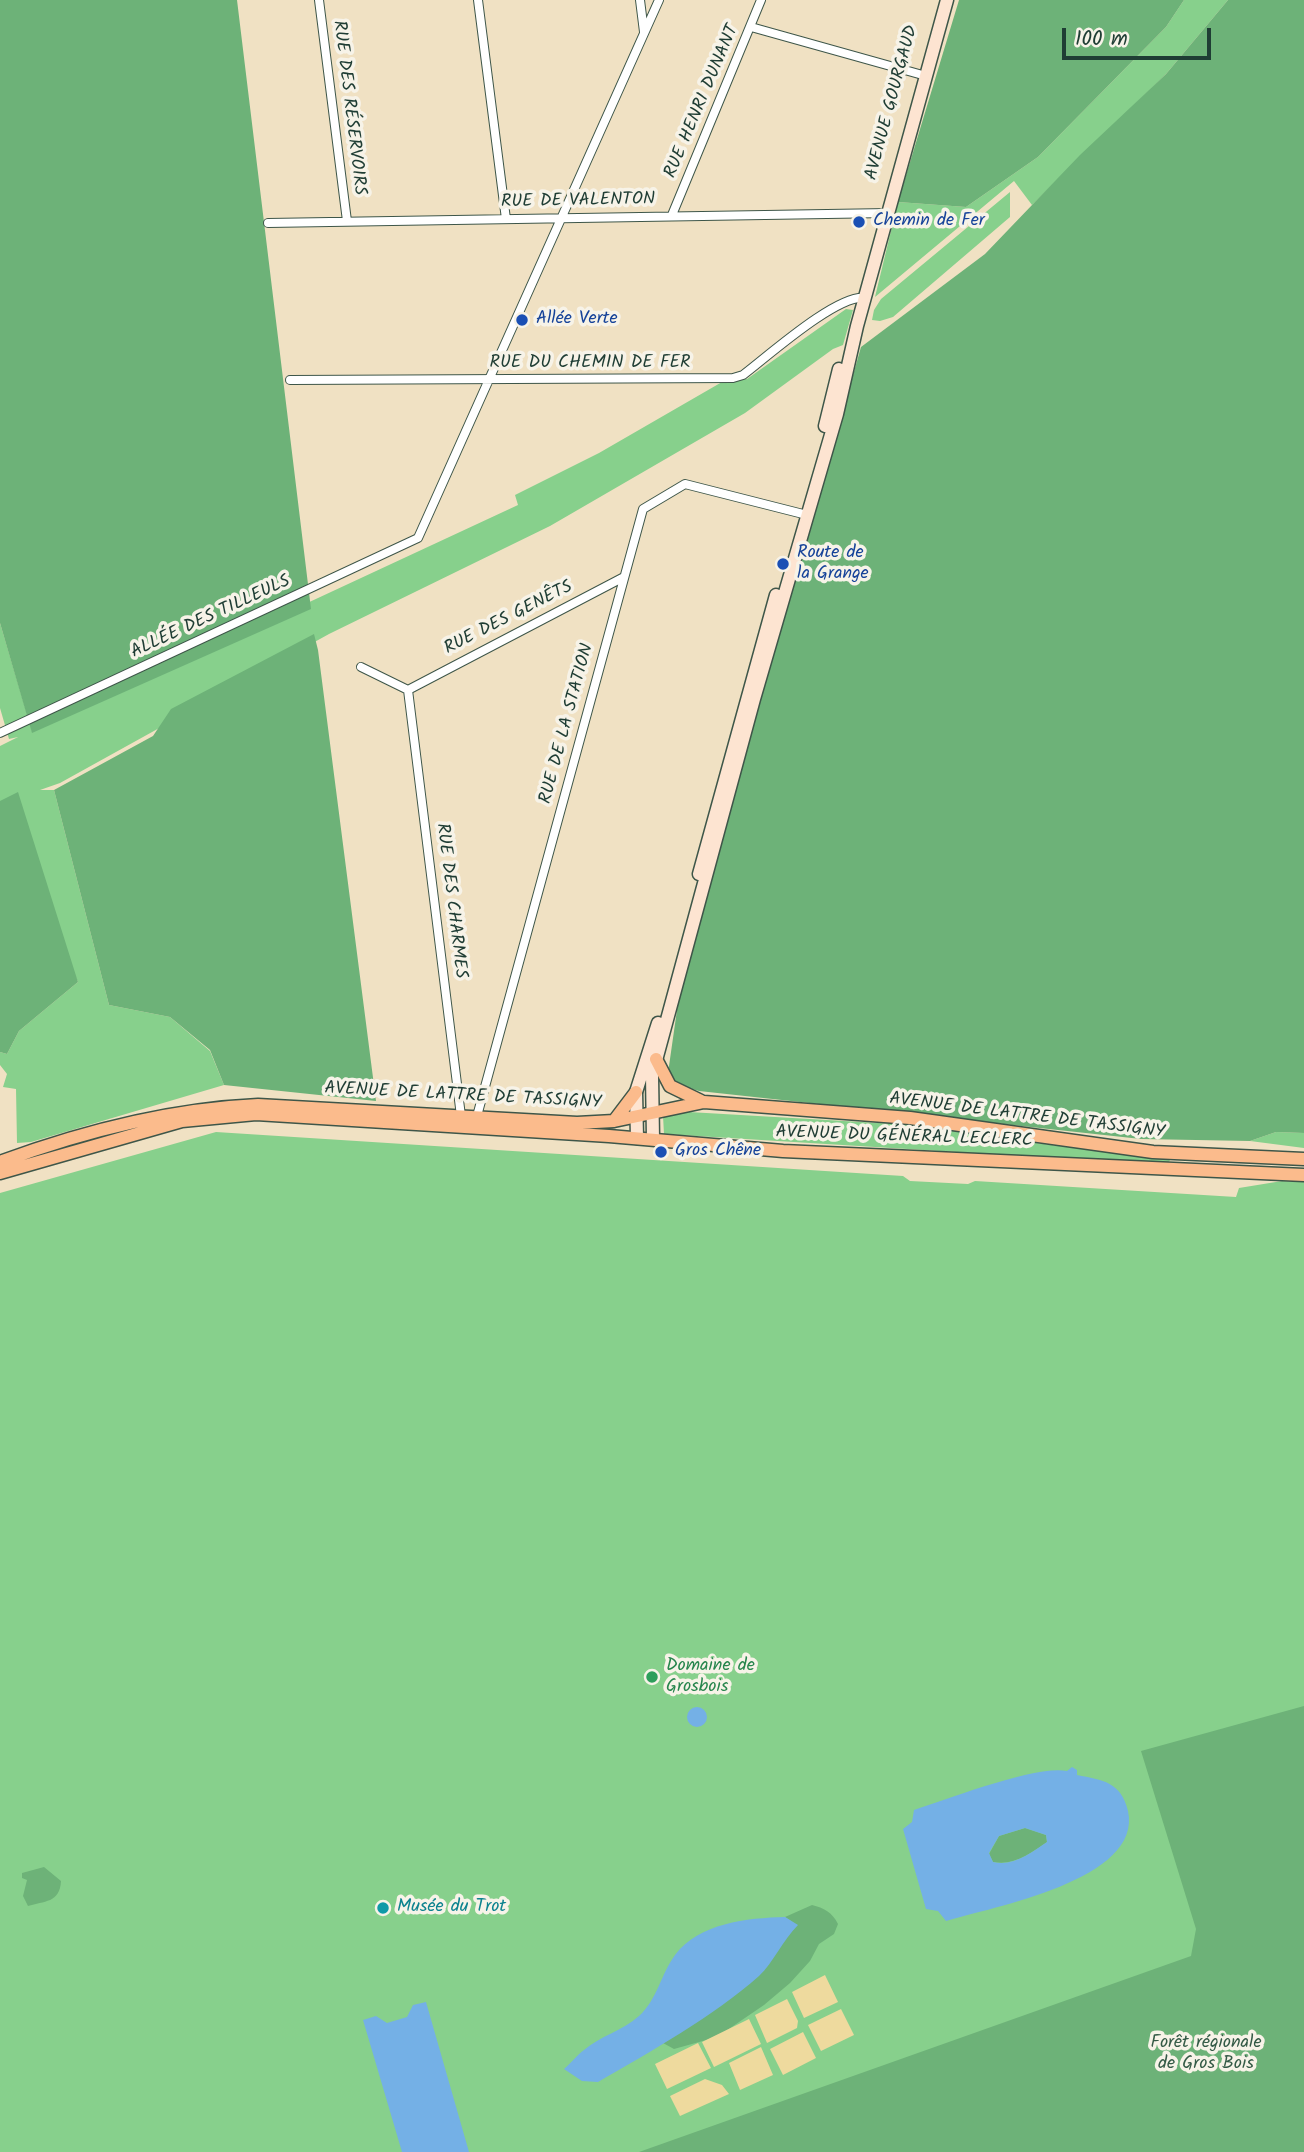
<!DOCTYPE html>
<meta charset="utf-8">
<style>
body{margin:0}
#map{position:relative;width:1304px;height:2152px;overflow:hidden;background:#f0e1c3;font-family:Kalam,sans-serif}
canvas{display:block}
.scale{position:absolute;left:1062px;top:28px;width:149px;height:32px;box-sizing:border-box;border:4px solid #1f3d34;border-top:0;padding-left:9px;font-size:21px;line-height:24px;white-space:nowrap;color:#1f3d34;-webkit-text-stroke:5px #f7f3e8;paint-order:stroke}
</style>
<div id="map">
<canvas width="1304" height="2152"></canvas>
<div class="scale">100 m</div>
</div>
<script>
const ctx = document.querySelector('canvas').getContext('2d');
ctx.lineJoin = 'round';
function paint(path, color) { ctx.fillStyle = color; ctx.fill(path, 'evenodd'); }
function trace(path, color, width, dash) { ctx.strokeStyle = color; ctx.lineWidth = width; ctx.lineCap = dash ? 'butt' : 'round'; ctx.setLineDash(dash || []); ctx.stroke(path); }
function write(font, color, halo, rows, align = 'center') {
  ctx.font = font + ' Kalam,sans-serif'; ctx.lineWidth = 7; ctx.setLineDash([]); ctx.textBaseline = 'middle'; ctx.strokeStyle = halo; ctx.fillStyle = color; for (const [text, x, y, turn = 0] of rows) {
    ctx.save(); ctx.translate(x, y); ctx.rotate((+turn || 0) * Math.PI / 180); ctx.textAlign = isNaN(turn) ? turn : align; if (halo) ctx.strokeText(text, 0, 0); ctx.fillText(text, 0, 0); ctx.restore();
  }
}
paint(new Path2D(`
 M1184 0H1228L1166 74 1032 205 1014 181 875 297 898 202 966 207 1038 157 1166 27Z
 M1010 192V217L893 317 880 321 872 320 874 310 881 299Z
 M846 309 853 310 843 345 833 349 745 413 550 526 329 634 60 783 40 790H54L109 1005 170 1017 210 1051 224 1085 31 1142 17 1143 16 1089 3 1087 7 1074 0 1065V1052L7 1054 19 1031 78 982 0 804V746L18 737 9 739 0 708V623L32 731 518 505 515 495 599 453 722 382 747 379Z
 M689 1112 930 1126 989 1137 1170 1160 1167 1165 664 1134 663 1116Z
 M216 1132 903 1176 910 1181 968 1184 975 1181 1236 1197 1239 1188 1282 1181 1304 1182V2152H0V1193Z
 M1276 1132 1304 1133V1148L1250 1141Z`), '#87d08c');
paint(new Path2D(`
 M0 0H237L311 609 32 733 0 623Z
 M959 0H1184L1166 27 1038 157 966 207 898 202Z
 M1228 0H1304V1133L1276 1132 1250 1141 1141 1139 699 1091 676 1084 668 1073 680 989 825 458 842 414 861 347 985 254 1080 155 1166 74Z
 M314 634 318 650 376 1101 224 1085 210 1050 170 1017 109 1005 54 790 153 736 171 709Z
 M18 792 78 982 19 1031 7 1054 0 1052V801Z
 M1304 1706V2152H639L1191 1956 1196 1929 1141 1751Z
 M1025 1828 1046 1835 1047 1842C1031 1853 1014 1866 993 1862L989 1854 999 1836Z
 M44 1867 61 1881C60 1903 44 1901 28 1906L23 1896 27 1880 22 1878V1873Z
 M812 1905C824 1908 832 1912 838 1924L834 1934 819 1944 810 1961 790 1983 764 2005 717 2037 674 2049 663 2043 700 2018 775 1951 797 1925 785 1917Z`), '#6db278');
paint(new Path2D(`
 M825 1975 838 2002 804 2018 792 1992Z
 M787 1999 798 2021 797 2028 767 2043 755 2015Z
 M841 2009 854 2035 821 2051 808 2025Z
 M749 2019 761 2044 714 2067 702 2042Z
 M803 2032 816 2058 783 2075 770 2049Z
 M698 2043 711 2068 667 2089 655 2064Z
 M761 2047 773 2075 740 2090 729 2063Z
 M705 2079 722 2085 729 2094 680 2116 670 2096Z`), '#eeda9e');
paint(new Path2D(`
 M687 1717a10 10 0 1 1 20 0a10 10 0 1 1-20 0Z
 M1072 1767 1077 1770V1775C1103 1780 1121 1782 1128 1811 1143 1880 992 1907 946 1921L938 1911 926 1909 903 1829 912 1822 914 1810C949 1799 1035 1765 1067 1771ZM1025 1828 1046 1835 1047 1842C1031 1853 1013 1867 993 1862L989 1853 999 1836Z
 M785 1917 798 1925C783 1940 773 1963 759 1976 714 2016 650 2052 598 2082L582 2081 564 2069C571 2063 577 2055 584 2050 600 2036 622 2031 639 2016 657 2000 661 1974 675 1955 699 1923 747 1918 785 1917Z
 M426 2002 469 2152H402L363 2020 376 2016 387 2023 407 2017 413 2005Z`), '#74b0e6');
const minor = new Path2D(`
 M319 0 347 221
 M478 0 506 219
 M640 0 644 32
 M751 27 919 74
 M672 215 761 0
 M268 223 889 213
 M290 380 733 378 743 375C767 357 837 294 865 298
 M361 667 408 690
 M408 690 461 1116
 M408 690 624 577
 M0 733 418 538 659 0
 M477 1116 643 509 685 484 807 515`);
const secondary = new Path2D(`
 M825 426 839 369
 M699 874 776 595
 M637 1138 636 1092 658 1023
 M653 1139 652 1075 754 699 837 414 857 326 947 0`);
const primary = new Path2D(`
 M656 1059 670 1086 701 1101
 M614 1121 636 1092
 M0 1162C81 1132 171 1109 258 1105L577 1123 614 1121 704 1102 910 1118 1153 1152 1304 1159
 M0 1173 182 1121 256 1114 609 1136 783 1151 1304 1175`);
trace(minor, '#3e5649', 10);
trace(secondary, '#3e5649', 15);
trace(primary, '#3e5649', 15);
trace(minor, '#fff', 8);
trace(secondary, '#fde4d1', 12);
trace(primary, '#fbbb8c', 12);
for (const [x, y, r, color] of [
 [859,222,7,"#1a4fb4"],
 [522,320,7,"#1a4fb4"],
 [783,564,7,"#1a4fb4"],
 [661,1152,7,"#1a4fb4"],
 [652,1677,7,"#2e9e5b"],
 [383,1908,7,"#0f9aa8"]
]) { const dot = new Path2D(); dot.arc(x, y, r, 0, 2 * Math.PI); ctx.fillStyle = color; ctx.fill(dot); trace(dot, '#f7f3e8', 2.5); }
write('18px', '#1f3d34', '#f7f3e8', [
 ["RUE HENRI DUNANT",703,102,-67],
 ["AVENUE GOURGAUD",893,103,-75],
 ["RUE DES RÉSERVOIRS",348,108,83],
 ["RUE DE VALENTON",578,202,-1],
 ["RUE DU CHEMIN DE FER",590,364],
 ["ALLÉE DES TILLEULS",211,618,-25],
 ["RUE DES GENÊTS",509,619,-27],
 ["RUE DE LA STATION",568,724,-75],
 ["RUE DES CHARMES",450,901,83],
 ["AVENUE DE LATTRE DE TASSIGNY",463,1097,3],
 ["AVENUE DE LATTRE DE TASSIGNY",1027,1117,7],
 ["AVENUE DU GÉNÉRAL LECLERC",904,1138,2]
]);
write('18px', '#164399', '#f7f3e8', [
 ["Chemin de Fer",873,222],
 ["Allée Verte",536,320],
 ["Route de",797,554],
 ["la Grange",797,575],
 ["Gros Chêne",675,1152]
], 'left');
write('18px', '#27864d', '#f7f3e8', [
 ["Domaine de",666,1667],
 ["Grosbois",666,1688]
], 'left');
write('18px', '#0d838f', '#f7f3e8', [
 ["Musée du Trot",397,1908]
], 'left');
write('18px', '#345a46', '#f7f3e8', [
 ["Forêt régionale",1206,2044],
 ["de Gros Bois",1206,2065]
]);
</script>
